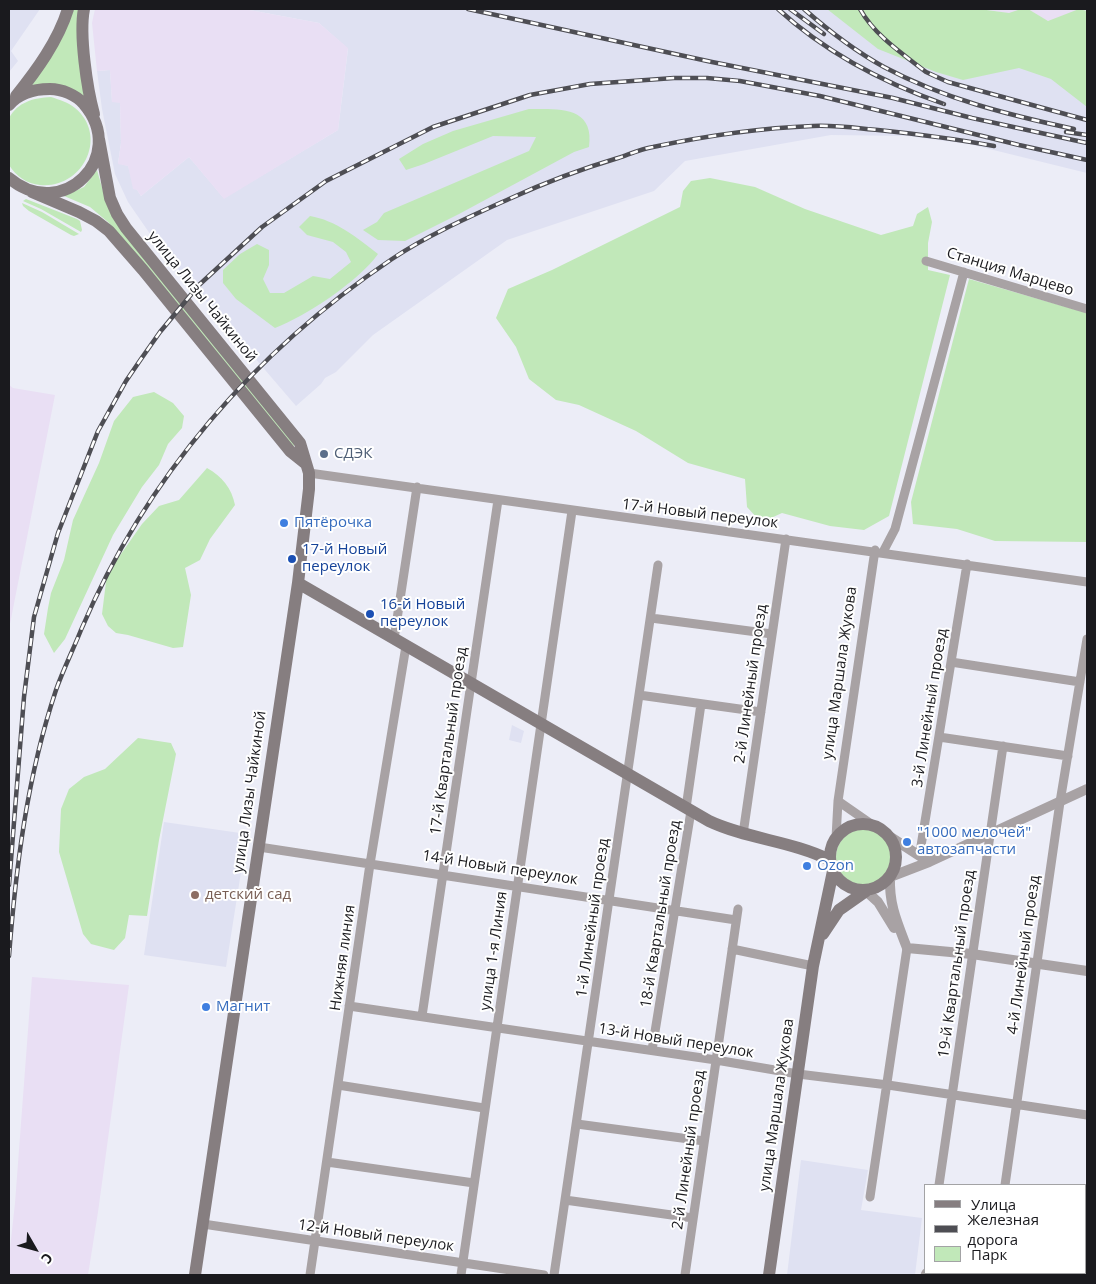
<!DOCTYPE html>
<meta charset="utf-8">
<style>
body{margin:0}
#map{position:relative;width:1096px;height:1284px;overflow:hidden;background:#ecedf7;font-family:"Open Sans",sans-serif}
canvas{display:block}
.frame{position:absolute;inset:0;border:10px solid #1a1a1e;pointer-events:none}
.legend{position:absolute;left:924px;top:1184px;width:162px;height:90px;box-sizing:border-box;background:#fff;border:1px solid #a3a3a5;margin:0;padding:6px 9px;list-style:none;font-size:15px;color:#1a1a1e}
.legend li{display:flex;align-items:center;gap:10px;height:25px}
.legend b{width:25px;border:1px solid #a3a3a5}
.north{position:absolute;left:10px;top:1224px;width:50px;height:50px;-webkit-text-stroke:4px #fff;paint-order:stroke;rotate:128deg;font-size:14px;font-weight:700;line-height:20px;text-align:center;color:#1a1a1e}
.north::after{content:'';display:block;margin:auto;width:18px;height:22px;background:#1a1a1e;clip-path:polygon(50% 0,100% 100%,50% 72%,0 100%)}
</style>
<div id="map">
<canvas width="1096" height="1284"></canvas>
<div class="frame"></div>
<ul class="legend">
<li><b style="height:6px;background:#867e80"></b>Улица</li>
<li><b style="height:6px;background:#4e4e54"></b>Железная дорога</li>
<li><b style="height:14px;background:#c1e8b9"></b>Парк</li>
</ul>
<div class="north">С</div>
</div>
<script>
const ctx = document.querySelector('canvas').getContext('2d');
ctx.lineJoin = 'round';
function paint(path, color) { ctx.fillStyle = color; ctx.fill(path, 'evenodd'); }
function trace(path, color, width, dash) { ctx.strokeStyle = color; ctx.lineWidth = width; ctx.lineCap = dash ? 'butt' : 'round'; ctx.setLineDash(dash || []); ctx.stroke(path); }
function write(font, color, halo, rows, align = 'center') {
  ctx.font = font + ' "Open Sans",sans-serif'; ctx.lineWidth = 4; ctx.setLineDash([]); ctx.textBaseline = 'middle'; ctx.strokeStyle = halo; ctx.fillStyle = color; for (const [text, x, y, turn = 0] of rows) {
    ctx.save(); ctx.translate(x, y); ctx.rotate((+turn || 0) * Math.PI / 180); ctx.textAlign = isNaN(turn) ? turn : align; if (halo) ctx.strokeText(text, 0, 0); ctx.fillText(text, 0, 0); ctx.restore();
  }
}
paint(new Path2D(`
 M9 9H40L11 51 18 61 9 72Z
 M244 9H979L1087 28V173L969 144 907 136 831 135 685 161 654 191 507 240 373 335 336 372 325 378 321 384 296 406 157 244 128 202 115 174 102 109 97 71 110 70 112 102H120L121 143 118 163 128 166 137 190 141 196 189 157 224 198 338 130 348 49 319 23Z
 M512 725 524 731 521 743 509 740Z
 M164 822 247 834 226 967 144 955Z
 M801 1160 868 1170 861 1210 922 1218 915 1275H787Z`), '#dfe1f2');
paint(new Path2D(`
 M95 9H244L319 23 348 48 338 130 224 199 189 157 141 196 137 190 133 189 128 166 118 164 121 143 120 103 112 102 110 70 97 71 92 23Z
 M979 9H1087V28L983 9Z
 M9 385 13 388 55 395 9 629Z
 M32 977 129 985 98 1212 88 1275H9V1258L15 1203Z`), '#e9dff4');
paint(new Path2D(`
 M74 9H79L85 99 31 87Z
 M827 9H979L1009 13 1021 9H1028L1048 21 1079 9 1087 11V107L1051 79 1019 68 963 80 936 72 878 49Z
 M51 97C60 100 68 102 75 108 109 136 83 189 40 185 27 184 16 176 9 165V118C18 102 33 98 51 97Z
 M529 109C557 109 595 105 589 147L574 152 459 214 405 241 378 240 363 230 377 222 384 213 529 151 536 137 493 136 424 164 406 170 399 159 423 144 453 131Z
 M97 170 105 198 296 444 292 447 108 222 90 207 64 196 84 187Z
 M710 178 755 187 805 209 881 235 913 226 917 214 928 207 932 222 928 243V270L950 275 889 516 864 530 830 526 782 513 771 518 758 519 747 507 745 479 688 463 636 431 579 405 556 400 529 379 516 347 496 318 508 289 552 270 680 207 683 191 691 181Z
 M26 199 77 219 80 221 82 230 81 232 41 209 23 201Z
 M22 203 42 212 79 234 74 236 71 235 29 211 23 206Z
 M310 216C335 220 358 238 378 254 359 281 306 316 275 328L236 299 223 283V270L240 254 257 244 269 250V265L263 279 270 293H284L313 276 330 279 351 262 346 252 333 242 307 235 299 227Z
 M969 279 1087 313V542L995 541 957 529 913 524 911 502Z
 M154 392 173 403 184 416 182 428 168 444 159 465 142 487 113 535 65 639 54 653 44 634 48 608 51 593 64 560 73 520 99 463 114 421 133 397Z
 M207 468C222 476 232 489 235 505L210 539 200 560 185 568 191 595 183 647 173 648 128 635 116 633 108 626 102 614 107 574 142 524 159 506 179 500Z
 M138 738 171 743 176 754 159 840 147 916 129 915 125 938 114 950 91 944 83 934 59 852 61 809 69 789 84 777 105 769Z
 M836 857a28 28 0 1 1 56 0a28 28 0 1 1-56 0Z`), '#c1e8b9');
trace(new Path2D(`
 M926 261 1087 309
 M309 473C568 511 828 544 1087 582
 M883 552 895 529 964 272
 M651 618 772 634
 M394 639 417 487
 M951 662 1080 682
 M639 695 761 712
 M939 737 1068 756
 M838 801 874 826
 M686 808 701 704
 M743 834 786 539
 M836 838 838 801 875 550
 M259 847 736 920
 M916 853 920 852 967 564
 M732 949 813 966
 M349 1006 716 1060 798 1074 888 1085 1087 1115
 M422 1016 498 500
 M652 1050 691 811
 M338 1085 484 1108
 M577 1124 704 1141
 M327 1162 474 1183
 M939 1185 1003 746
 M1005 1185 1060 802 1087 639
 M870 1197 907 948
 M565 1200 693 1218
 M203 1224 544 1275
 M1085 1252 1087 1236
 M310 1275 370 864 406 646
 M461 1275 572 511
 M554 1275 658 565
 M685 1275 738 909
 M925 1275 926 1273
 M992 1275V1273
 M1081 1275 1082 1273`), '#a8a2a4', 9);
trace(new Path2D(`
 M889 836 929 862
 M866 891 878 902 894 928
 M907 948C897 922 889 905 890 877L929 862 1087 789
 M907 948 972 954 1087 971`), '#a8a2a4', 10);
trace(new Path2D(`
 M84 9C79 34 87 89 94 114
 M16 96C37 70 58 41 68 9
 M9 105C19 93 34 89 50 89 62 89 76 95 84 104 129 157 62 223 9 178
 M99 139 110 198 117 214 126 228 300 443 309 473V489L298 583 195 1275
 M32 192 79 212 96 221 109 231 143 270 290 451 305 463
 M298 583 709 821C747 839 792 841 830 860
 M830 857a33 33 0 1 1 66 0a33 33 0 1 1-66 0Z
 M823 934 839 910 866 891
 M769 1275 813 966 833 871`), '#867e80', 12);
const rail = new Path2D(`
 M468 9 712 62 893 98 972 118 1087 143
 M778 9C825 52 884 83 944 104
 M790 9 824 34
 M804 9C829 31 855 51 884 67 944 99 1009 115 1074 129
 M860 9C875 36 903 54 926 72L948 82 1087 120
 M1066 132 1087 135
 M9 885 24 697 34 617 58 533 98 431 126 381 141 359 160 332 199 285 262 227 326 181 433 127 530 95 590 84 674 78H707L740 81 820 96 1019 145 1087 160
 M9 956C16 866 27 777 56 690 63 670 73 650 81 630 146 477 255 351 392 259 428 235 469 217 509 199 544 183 581 169 618 158 630 154 641 149 653 147 705 136 759 128 813 126 835 125 856 128 878 130 917 134 956 139 994 146`);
trace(rail, '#4e4e54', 4.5);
trace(rail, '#fff', 2.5, [8]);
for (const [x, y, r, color] of [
 [324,454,5,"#5c6f8a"],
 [284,523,5,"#3f7fe0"],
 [292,559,5,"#1a4fb4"],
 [370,614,5,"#1a4fb4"],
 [907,842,5,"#3f7fe0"],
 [807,866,5,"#3f7fe0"],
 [195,895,5,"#8d6e63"],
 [206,1007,5,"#3f7fe0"]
]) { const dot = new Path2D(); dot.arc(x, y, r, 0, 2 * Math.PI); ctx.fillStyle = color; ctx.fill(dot); trace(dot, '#fff', 2); }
write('15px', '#1a1a1e', '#fff', [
 ["Станция Марцево",1010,272,17],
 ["улица Лизы Чайкиной",202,297,51],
 ["17-й Новый переулок",700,514,7],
 ["улица Маршала Жукова",840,673,-82],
 ["2-й Линейный проезд",751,684,-82],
 ["3-й Линейный проезд",930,708,-81],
 ["17-й Квартальный проезд",449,741,-82],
 ["улица Лизы Чайкиной",250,792,-82],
 ["14-й Новый переулок",500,868,9],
 ["18-й Квартальный проезд",661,914,-81],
 ["1-й Линейный проезд",593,918,-82],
 ["улица 1-я Линия",494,951,-82],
 ["4-й Линейный проезд",1024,955,-82],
 ["Нижняя линия",343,958,-82],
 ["19-й Квартальный проезд",957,964,-82],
 ["13-й Новый переулок",676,1041,9],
 ["улица Маршала Жукова",777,1105,-82],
 ["2-й Линейный проезд",689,1150,-82],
 ["12-й Новый переулок",376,1236,8]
]);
write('15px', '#4e5e75', '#fff', [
 ["СДЭК",334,454]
], 'left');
write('15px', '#366cbe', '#fff', [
 ["Пятёрочка",294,523],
 ["\"1000 мелочей\"",917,833],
 ["автозапчасти",917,850],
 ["Ozon",817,866],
 ["Магнит",216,1007]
], 'left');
write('15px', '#164399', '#fff', [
 ["17-й Новый",302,550],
 ["переулок",302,567],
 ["16-й Новый",380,605],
 ["переулок",380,622]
], 'left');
write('15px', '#785e54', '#fff', [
 ["детский сад",205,895]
], 'left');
</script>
